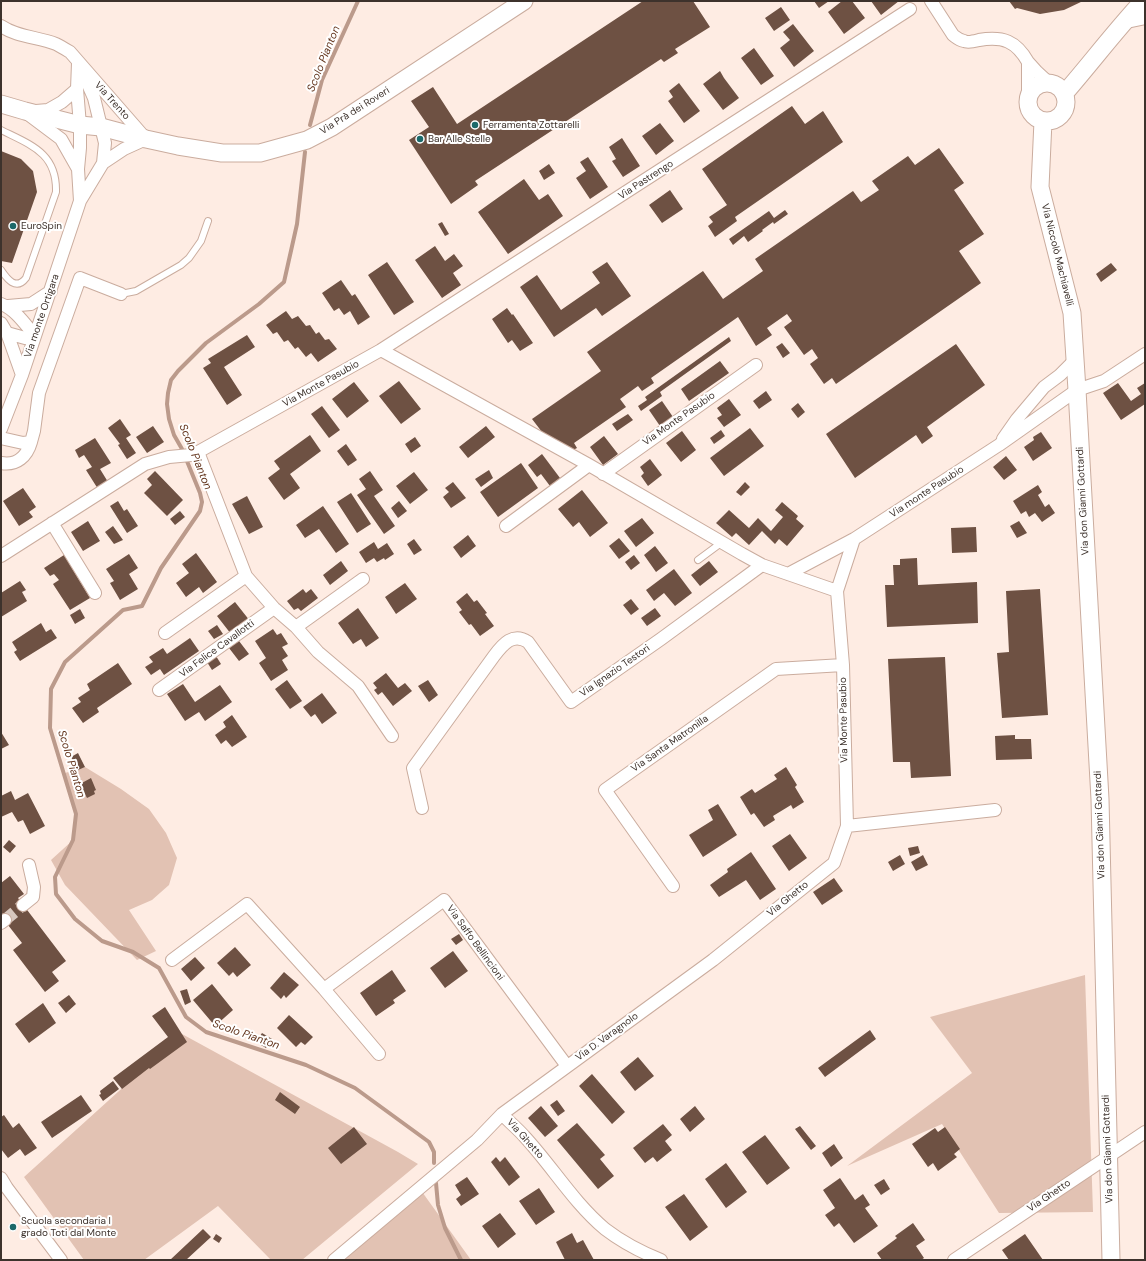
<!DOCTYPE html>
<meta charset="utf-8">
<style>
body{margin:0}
#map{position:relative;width:1146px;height:1261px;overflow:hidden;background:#feece3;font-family:"DM Sans",sans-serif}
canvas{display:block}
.frame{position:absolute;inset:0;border:2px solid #3d322c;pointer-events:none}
</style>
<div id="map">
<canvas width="1146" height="1261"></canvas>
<div class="frame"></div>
</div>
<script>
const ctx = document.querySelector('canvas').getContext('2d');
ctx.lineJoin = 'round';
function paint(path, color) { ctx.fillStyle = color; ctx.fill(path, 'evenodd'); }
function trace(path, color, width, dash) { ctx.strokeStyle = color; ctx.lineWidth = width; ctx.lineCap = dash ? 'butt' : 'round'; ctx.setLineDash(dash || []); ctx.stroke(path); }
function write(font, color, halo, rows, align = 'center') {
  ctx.font = font + ' "DM Sans",sans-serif'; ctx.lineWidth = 4; ctx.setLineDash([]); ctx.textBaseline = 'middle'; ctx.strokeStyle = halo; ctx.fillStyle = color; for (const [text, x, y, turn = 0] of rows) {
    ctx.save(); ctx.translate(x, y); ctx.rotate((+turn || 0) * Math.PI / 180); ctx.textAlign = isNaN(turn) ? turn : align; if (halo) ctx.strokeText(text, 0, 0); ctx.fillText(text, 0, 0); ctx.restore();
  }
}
paint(new Path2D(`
 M85 767 121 789 149 809 166 833 177 858 169 885 152 900 129 910 156 951 137 960 65 885 51 860 73 840 76 814 65 773Z
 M1085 975 1093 1212 999 1213 942 1124 847 1166 972 1073 930 1017Z
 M182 1034 398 1152 418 1164 302 1260H271L218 1206 144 1260H84L24 1177Z
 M420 1189 471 1260H335Z`), '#e2c2b3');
trace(new Path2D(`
 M310 125 322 80 358 1
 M305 152 297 224 284 282 259 304 206 343 178 371 171 380 168 393 167 404 169 419 174 435 182 449 200 493 202 502 200 511 161 568 142 606 123 610 65 662 51 689 50 728 76 814 73 840 55 877 56 894 75 919 102 941 133 952 159 968 186 1017 206 1032 306 1065 355 1088 429 1142 434 1152V1163
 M436 1183 438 1205 445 1228 461 1260`), '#bb9a8b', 4);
paint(new Path2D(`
 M643 1H693L710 27 675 49 678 53 664 62 661 59 475 181 478 185 451 204 409 140 429 127 411 101 433 87 457 124Z
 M814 1H829L819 8Z
 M842 1H852L865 18 844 34 828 12Z
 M871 1H899L881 15Z
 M1009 1H1083L1064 10 1040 14 1017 8 1015 9Z
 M781 7 790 20 774 31 765 18Z
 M793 24 814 51 794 67 780 48 790 40 783 32Z
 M754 48 774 76 761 85 741 58Z
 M720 71 724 78 739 98 723 110 703 84Z
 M679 83 700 111 684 123 668 101 673 97 669 91Z
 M792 106 805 124 823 111 843 142 735 217 737 221 715 237 708 226 713 222 709 217 727 205 702 169Z
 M660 123 674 141 656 155 642 136Z
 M622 138 640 166 623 177 612 161 616 159 609 147Z
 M939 148 964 183 954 190 984 234 959 251 981 283 836 384 832 378 824 384 810 364 818 358 812 349 804 355 784 327 792 321 787 314 767 328 772 335 756 346 738 317 651 378 654 383 642 391 638 386 620 399 626 407 574 443 577 448 573 450 542 432 532 419 601 371 587 352 703 271 723 299 763 271 755 259 853 191 861 202 879 190 872 181 908 156 915 165Z
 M1 151 21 159 33 171 37 192 12 263 1 261Z
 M588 157 608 187 590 199 576 178 586 171 580 162Z
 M549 164 555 173 544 180 539 171Z
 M524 179 539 200 548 194 563 216 508 254 478 212Z
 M670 190 683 209 662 223 649 205Z
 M785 210 788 214 774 224 773 222 762 230 763 231 748 242 744 236 733 245 729 239 769 211 774 218Z
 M442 222 449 234 445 236 438 224Z
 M435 246 445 261 454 254 463 266 453 273 461 285 442 298 415 260Z
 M387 262 414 302 394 315 368 275Z
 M607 262 631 296 602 316 596 308 554 337 520 287 537 275 561 310 600 283 592 272Z
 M1111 263 1117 270 1101 282 1096 274Z
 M341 280 352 296 355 294 370 317 358 325 350 311 344 315 339 308 334 311 322 293Z
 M507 308 512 315 513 314 533 343 520 351 512 340 508 343 492 319Z
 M286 311 292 319 298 316 306 326 310 325 316 334 319 332 325 340 329 339 337 349 318 362 311 353 306 357 298 347 295 349 288 340 284 342 277 332 273 334 266 325Z
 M247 335 255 347 224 367 242 395 227 405 203 368 211 363 208 359Z
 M729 337 731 341 660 392 662 396 641 411 638 406 647 400 645 397Z
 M782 343 790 353 783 358 776 347Z
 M956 344 985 385 927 427 933 436 922 444 916 435 855 478 826 434Z
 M720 361 729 373 689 401 681 389Z
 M399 381 421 409 401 424 379 396Z
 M354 382 369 401 347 418 332 399Z
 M1118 383 1131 401 1141 394 1137 388 1145 383V404L1121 420 1103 393Z
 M766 391 772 400 759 409 753 401Z
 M729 399 741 415 724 427 717 418 722 415 717 408Z
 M662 401 673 417 660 426 649 410Z
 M798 403 805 412 798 418 791 409Z
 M322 406 340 430 329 438 311 414Z
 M628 414 633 420 617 431 612 424Z
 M120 419 131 435 126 438 136 453 127 459 118 445 120 444 108 428Z
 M153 426 164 442 147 453 136 437Z
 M486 426 495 437 468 458 459 447Z
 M750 428 764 446 724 476 710 458Z
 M721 430 725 436 714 444 710 438Z
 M682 431 696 450 681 462 666 443Z
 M1041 432 1052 448 1033 461 1024 447 1034 440 1033 437Z
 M310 435 321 451 290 474 300 488 284 500 268 478 280 469 274 461Z
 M604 436 618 454 603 465 590 447Z
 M415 437 421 446 411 453 405 444Z
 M95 438 111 463 100 469 108 482 98 489 86 470 92 467 84 455 79 458 75 450Z
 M346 444 357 460 348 466 337 451Z
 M542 454 560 478 550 486 541 474 537 477 528 465Z
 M1006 456 1017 470 1004 480 993 467Z
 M650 459 662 475 648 486 641 476 644 473 640 467Z
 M521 463 538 488 498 517 480 492Z
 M489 470 493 478 481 487 475 479Z
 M155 471 183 500 167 516 144 493 152 485 147 479Z
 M370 471 383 490 374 496 395 526 384 534 357 495 366 489 359 479Z
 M414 472 428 490 410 504 396 486Z
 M453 482 466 498 451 508 443 497 449 492 445 488Z
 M745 482 750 487 741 496 736 492Z
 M1038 485 1042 492 1038 495 1045 507 1049 504 1055 513 1042 522 1035 513 1029 517 1026 511 1021 514 1013 501Z
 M23 488 36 507 29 512 33 517 19 526 3 501Z
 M582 490 608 523 590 537 579 522 573 527 558 509Z
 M351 493 371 524 357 533 337 502Z
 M247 496 263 527 249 534 232 504Z
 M118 501 124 511 127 509 138 526 127 533 110 506Z
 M399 501 407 511 398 518 391 508Z
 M782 502 798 516 796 519 804 526 787 546 779 539 775 544 762 531 749 545 736 533 732 537 716 523 729 510 749 528 758 518 771 531 783 517 775 510Z
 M323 506 349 544 336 553 319 529 305 538 296 525Z
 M180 511 185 517 175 525 170 519Z
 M642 518 654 533 636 547 624 531Z
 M88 521 100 541 83 551 71 532Z
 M1019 521 1027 533 1017 538 1010 526Z
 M113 526 123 540 114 544 105 532Z
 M976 527 977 552 952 553 951 528Z
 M468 535 476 546 461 558 453 547Z
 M619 538 630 551 619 559 609 546Z
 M414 539 422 550 414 555 407 544Z
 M374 542 378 549 387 543 394 554 385 560 384 558 377 562 374 558 366 563 359 552Z
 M655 546 668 563 656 572 644 555Z
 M196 553 217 582 203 593 199 587 186 597 176 583 189 573 182 564Z
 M129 554 138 568 129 574 138 589 120 600 110 583 114 581 106 569Z
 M64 555 90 598 70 610 53 584 59 580 54 574 50 576 44 568Z
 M634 555 640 563 631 570 625 562Z
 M917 558 918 585 977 582 978 623 887 627 885 585H894L893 565H900V559Z
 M341 561 348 571 330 585 323 575Z
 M709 561 718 572 700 586 691 575Z
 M674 569 692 593 675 606 664 593 654 601 646 590Z
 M20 581 26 590 22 592 27 601 1 617V593Z
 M405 583 417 599 396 614 385 597Z
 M303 589 306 593 311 589 318 598 301 611 298 608 294 610 287 601Z
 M1040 589 1048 715 1002 718 997 653 1009 652 1006 591Z
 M467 593 474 602 477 600 487 613 485 614 494 626 480 636 471 624 469 625 459 612 462 610 456 602Z
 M631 599 639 609 631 615 623 605Z
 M235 602 250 621 231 634 217 616Z
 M358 608 379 638 366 647 361 639 353 644 338 623Z
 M655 608 661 616 647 626 641 618Z
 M80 609 85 618 75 624 70 615Z
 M41 623 46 632 51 629 57 638 20 661 14 652 17 650 12 642Z
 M217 625 223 634 214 639 208 631Z
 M273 629 277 635 281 633 288 644 282 647 288 656 282 660 288 670 271 681 259 663 266 658 255 641Z
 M190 638 199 651 164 675 160 669 151 675 145 667 153 662 149 657 163 648 167 654Z
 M239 641 249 654 239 661 229 648Z
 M216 656 221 664 212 670 207 662Z
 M945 657 951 776 911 778 910 762H893L888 659Z
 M118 663 132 684 97 708 99 712 83 723 72 708 81 702 78 698 90 690 87 684Z
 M386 673 398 688 405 683 412 691 393 706 382 692 378 695 374 690 377 688 373 683Z
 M287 680 302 701 290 709 275 689Z
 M428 680 438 695 429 702 418 686Z
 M183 684 195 702 220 685 232 702 205 721 199 712 185 721 167 694Z
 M322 693 337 713 322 724 315 714 311 717 303 707Z
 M232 715 247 737 232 747 226 740 221 744 215 735 226 727 223 722Z
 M1 732 9 745 1 749Z
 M1015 735V739H1031L1032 759 996 760 995 736Z
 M78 753 85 767 78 770 71 757Z
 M786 767 797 785 795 787 804 802 793 809 791 805 773 816 775 820 764 827 754 813 751 815 740 797 752 789 755 793 777 779 774 775Z
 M91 778 96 790 94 791 95 794 87 798 80 784Z
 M11 791 15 800 28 793 45 826 30 834 23 820 18 822 12 812 1 817V796Z
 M718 804 737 835 703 857 689 835 713 820 708 810Z
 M790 834 807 858 789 871 772 846Z
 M9 840 16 846 10 853 3 847Z
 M918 846 920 853 910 856 908 848Z
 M751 852 776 889 760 900 746 880 719 897 710 885 728 872 727 869Z
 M900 855 905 864 893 871 888 862Z
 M923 855 928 865 916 871 911 862Z
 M10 876 24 894 18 898 66 961 52 972 59 981 45 992 13 950 22 943 1 916V883Z
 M834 878 843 891 822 905 813 892Z
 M459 934 463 940 456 945 451 939Z
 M235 947 251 965 237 977 233 972 229 976 217 963Z
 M453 951 468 971 445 988 430 968Z
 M195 957 205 968 191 981 181 969Z
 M392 970 406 991 393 1000 395 1003 376 1016 360 993Z
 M284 972 299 985 286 998 284 995 281 999 270 988Z
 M212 984 233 1010 215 1026 193 1000Z
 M187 989 191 1002 185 1005 180 991Z
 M69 995 76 1004 66 1013 58 1003Z
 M43 1003 56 1023 29 1043 15 1024Z
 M165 1007 187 1042 150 1069 149 1068 122 1089 113 1078 168 1037 152 1016Z
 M289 1015 313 1037 305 1045 301 1042 296 1047 277 1028Z
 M870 1030 876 1039 825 1077 818 1068Z
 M262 1033 272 1039 266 1048 256 1042Z
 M638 1057 654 1076 635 1091 620 1072Z
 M592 1074 625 1112 612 1124 579 1086Z
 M113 1081 119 1089 103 1101 99 1095 101 1094 100 1091Z
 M280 1092 300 1107 295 1114 275 1100Z
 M81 1095 92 1111 52 1138 41 1122Z
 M557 1100 565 1111 558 1116 550 1105Z
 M541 1106 558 1126 545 1137 528 1118Z
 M695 1106 705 1119 690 1132 680 1119Z
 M4 1115 13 1128 19 1123 37 1148 25 1156 20 1149 8 1158 1 1149V1117Z
 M577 1123 605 1155 600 1159 614 1176 598 1189 557 1140Z
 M663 1124 672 1135 665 1141 672 1150 657 1162 653 1157 645 1163 633 1148Z
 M800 1126 816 1146 811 1150 795 1129Z
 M354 1127 367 1144 341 1164 328 1148Z
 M945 1127 960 1149 954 1154 957 1157 938 1171 933 1163 928 1167 912 1144 935 1128 938 1132Z
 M765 1135 790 1168 767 1185 742 1152Z
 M834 1144 843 1158 831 1167 822 1153Z
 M496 1157 500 1162 505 1157 520 1177 509 1186 491 1162Z
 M726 1163 747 1192 726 1208 705 1179Z
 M467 1177 479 1194 461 1206 456 1199 461 1195 455 1185Z
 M840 1178 855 1200 863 1194 870 1205 865 1208 878 1226 854 1243 839 1223 834 1227 825 1215 835 1208 823 1190Z
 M884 1179 890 1189 881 1195 874 1185Z
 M539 1188 555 1212 536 1225 519 1201Z
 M684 1194 708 1227 690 1241 665 1207Z
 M500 1213 516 1234 498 1248 482 1226Z
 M913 1223 925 1240 916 1246 924 1258 921 1260H882L877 1253 897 1238 895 1236Z
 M203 1229 211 1237 186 1260H170Z
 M572 1233 577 1243 583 1240 594 1260H565L556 1242Z
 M216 1234 222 1238 219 1243 213 1239Z
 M1025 1234 1043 1260H1009L1002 1250Z`), '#6e5143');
trace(new Path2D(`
 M5 920 23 905`), '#d7c7be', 12, [12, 6]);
const lane = new Path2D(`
 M1 130C31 145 57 153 56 192L26 278C16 291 7 279 1 270
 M121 294 136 291 181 265 189 258 201 241 208 221
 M698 560 721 543`);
const street = new Path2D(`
 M931 1 953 35C957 38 959 40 964 41 968 43 975 41 979 40 1003 36 1016 41 1028 62
 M1122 23 1145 18
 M1 26C17 37 38 37 56 44 60 46 65 49 70 52L146 139 124 149 103 163 80 201 22 375 1 429
 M83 73 94 98 105 143 103 163
 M1028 101V62L1037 72 1050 84
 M36 111 48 110 62 102 77 89
 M29 115 61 139 78 169 80 201
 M78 169 80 148V125L77 89 78 63
 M1 304C15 309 25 324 35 336L25 338 7 333
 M8 306 31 304 51 291
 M1 323 7 333 22 375
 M381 350 910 9
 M1 438 23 443 31 442C27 456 17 466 1 463
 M1003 439 1017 419 1044 387 1060 375 1075 360
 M31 442 34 431 39 393 80 278 121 294
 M198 452 246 576 274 608 296 627 318 652 358 686 392 736
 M603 474 756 365
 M52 523 95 593
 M506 526 589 465
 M1 556 145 464 169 457 191 455 198 452 381 350 589 465 742 554 762 565 837 591
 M788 574 854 539
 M296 627 363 579
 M165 633 246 576
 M159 690 274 608
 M422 808 413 768 494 656C503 644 513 632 528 642L571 702 661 639 762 565
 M995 810 847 826 843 665 837 591 854 539 999 445 1077 390 1104 381 1145 354
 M673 886 605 790 776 669 843 665
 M23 905 33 897 34 887 29 865
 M1 923 5 920
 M172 960 247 904 324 989 444 900 567 1066
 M324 989 379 1054
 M502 1114 713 960 834 863 847 826
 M1 1178 7 1188 61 1260
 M334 1260 477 1140 502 1114C509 1122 517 1128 524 1136 552 1166 573 1202 605 1229 622 1242 641 1252 661 1260
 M954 1260 1145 1132`);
const secondary = new Path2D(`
 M1028 102a19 19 0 1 1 38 0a19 19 0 1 1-38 0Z
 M1064 94C1091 63 1115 31 1143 1
 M1 104 25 111 80 125 101 127 146 139 178 146 222 153H260L307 140 332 127 524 1
 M1043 121 1040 187 1072 313 1077 390 1100 799 1111 1260`);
trace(lane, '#caac9e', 8);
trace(street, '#caac9e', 14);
trace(secondary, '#caac9e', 19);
trace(lane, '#fff', 6);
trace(street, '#fff', 12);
trace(secondary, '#fff', 17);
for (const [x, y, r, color] of [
 [475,125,4,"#1b696a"],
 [420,139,4,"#1b696a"],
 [13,226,4,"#1b696a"],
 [13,1227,4,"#1b696a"]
]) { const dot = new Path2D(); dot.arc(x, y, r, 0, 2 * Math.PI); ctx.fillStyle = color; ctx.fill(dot); trace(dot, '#fff', 1.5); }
write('10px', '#3d322c', '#fff', [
 ["Via Trento",112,101,48],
 ["Via Prà dei Roveri",355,111,-32],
 ["Via Pastrengo",646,180,-33],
 ["Via Niccolò Machiavelli",1057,255,76],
 ["Via monte Ortigara",42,316,-71],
 ["Via Monte Pasubio",321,384,-29],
 ["Via Monte Pasubio",679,419,-35],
 ["Via monte Pasubio",927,492,-33],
 ["Via don Gianni Gottardi",1083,501,-93],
 ["Via Felice Cavallotti",217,649,-36],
 ["Via Ignazio Testori",615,671,-35],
 ["Via Monte Pasubio",844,720,-91],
 ["Via Santa Matronilla",670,744,-35],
 ["Via don Gianni Gottardi",1100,825,-92],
 ["Via Ghetto",788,899,-39],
 ["Via Saffo Bellincioni",475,943,54],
 ["Via D. Varagnolo",607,1037,-36],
 ["Via Ghetto",525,1139,48],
 ["Via don Gianni Gottardi",1108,1149,-92],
 ["Via Ghetto",1049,1196,-34]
]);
write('10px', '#3d322c', '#fff', [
 ["Ferramenta Zottarelli",483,125],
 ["Bar Alle Stelle",428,139],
 ["EuroSpin",21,226],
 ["Scuola secondaria I",21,1221],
 ["grado Toti dal Monte",21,1233]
], 'left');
write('italic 11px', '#64361e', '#fff', [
 ["Scolo Pianton",324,59,-68],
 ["Scolo Pianton",195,457,68],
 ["Scolo Pianton",71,764,73],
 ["Scolo Pianton",246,1035,19]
]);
</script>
